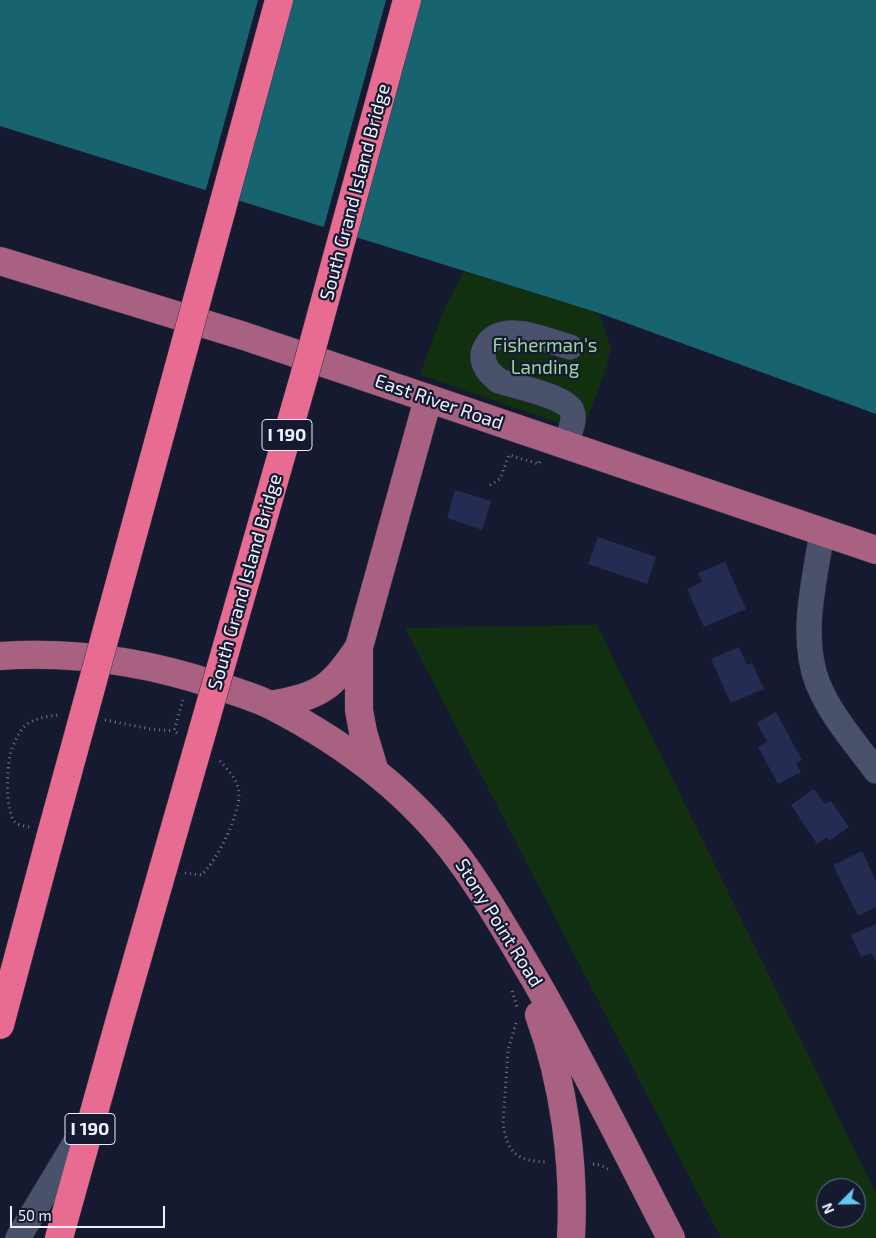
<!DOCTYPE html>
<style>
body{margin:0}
#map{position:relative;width:876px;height:1238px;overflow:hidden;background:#151a30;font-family:"Exo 2",sans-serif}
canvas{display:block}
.north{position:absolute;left:816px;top:1178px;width:50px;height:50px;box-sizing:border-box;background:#151a30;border:1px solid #6b7082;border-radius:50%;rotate:247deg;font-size:14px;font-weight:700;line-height:20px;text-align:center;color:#edf1fe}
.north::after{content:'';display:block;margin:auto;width:18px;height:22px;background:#64c5ee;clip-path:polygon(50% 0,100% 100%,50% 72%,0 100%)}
.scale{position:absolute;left:10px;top:1206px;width:155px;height:22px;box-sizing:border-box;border:2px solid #edf1fe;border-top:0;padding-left:6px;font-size:15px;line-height:18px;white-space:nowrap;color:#edf1fe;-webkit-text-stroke:4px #151a30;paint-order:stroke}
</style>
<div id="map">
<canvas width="876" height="1238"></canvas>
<div class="north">N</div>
<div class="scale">50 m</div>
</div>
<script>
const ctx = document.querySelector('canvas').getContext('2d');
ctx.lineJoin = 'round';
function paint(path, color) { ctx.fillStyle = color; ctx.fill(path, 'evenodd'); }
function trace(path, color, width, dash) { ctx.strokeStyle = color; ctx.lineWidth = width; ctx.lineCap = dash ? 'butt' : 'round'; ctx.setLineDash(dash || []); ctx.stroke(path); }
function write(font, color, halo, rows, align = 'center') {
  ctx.font = font + ' "Exo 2",sans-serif'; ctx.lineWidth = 4.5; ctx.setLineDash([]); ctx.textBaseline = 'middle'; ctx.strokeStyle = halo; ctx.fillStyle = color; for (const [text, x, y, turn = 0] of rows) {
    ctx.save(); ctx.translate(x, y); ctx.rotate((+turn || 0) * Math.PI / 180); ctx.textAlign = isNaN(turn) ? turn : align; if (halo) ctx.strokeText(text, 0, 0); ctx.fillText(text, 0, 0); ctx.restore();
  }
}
paint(new Path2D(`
 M464 271 599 313 611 349 605 371 583 431 420 375 443 312Z
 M597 625 876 1193V1238H721L405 628ZM826 1188H856V1218H826Z`), '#103010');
paint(new Path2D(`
 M0 0H876V414L599 313 0 126Z`), '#176470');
paint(new Path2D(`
 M258 0H292L236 203 205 193Z
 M386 0H421L356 240 323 230Z`), '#151a30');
paint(new Path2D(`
 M455 490 491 501 482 530 447 518Z
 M598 537 656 557 647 584 588 564Z
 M725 562 746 609 704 627 687 589 702 582 698 573Z
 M739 647 747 665 752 663 764 689 731 703 711 659Z
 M776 712 802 760 796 763 801 772 778 784 758 747 767 742 757 723Z
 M814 789 825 804 831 801 849 827 829 841 827 837 817 844 791 805Z
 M862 851 876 881V907L858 916 833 865Z
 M876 924V961L872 953 861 957 851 935Z`), '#242c54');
const minor = new Path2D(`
 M565 445C568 435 576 422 572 411 568 397 514 386 499 381 491 375 483 367 483 356 483 351 486 346 489 342 508 322 547 341 570 347
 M822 532C815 580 799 636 818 684 831 716 856 744 876 771
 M18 1238 86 1125`);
const major = new Path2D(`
 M0 261 244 336 876 550
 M0 656C74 651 148 662 218 686 236 692 255 697 272 706 344 743 412 794 460 860 488 898 510 938 534 978 583 1063 626 1151 671 1238
 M270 705C320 696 331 689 359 647
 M375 772 363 732 359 710V647L428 399
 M539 1015C564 1083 575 1165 571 1238`);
const highway = new Path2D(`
 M0 1025 50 838
 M59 1238 120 1019 163 869`);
trace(minor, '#323445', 26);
trace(major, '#323445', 29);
trace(highway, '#323445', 29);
trace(new Path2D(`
 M490 485 500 479 509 455 539 464 540 461
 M105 720 150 729 174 731
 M177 733 174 731 183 700
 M29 827C24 826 18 825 15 822 5 812 7 769 10 756 12 747 17 735 23 728 32 718 47 716 59 715
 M185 873 201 875C217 861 239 816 239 795 239 780 227 769 218 759
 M512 991 517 1007
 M516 1023 508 1050 503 1124C508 1154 517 1161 547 1162
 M593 1164 600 1165 608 1169`), '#75798b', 3, [1, 4]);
trace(minor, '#4a516a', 25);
trace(major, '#a96182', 28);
trace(highway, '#e86b92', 28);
const highwayBridge = new Path2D(`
 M50 838 279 0
 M163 869 309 359 407 0`);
trace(highwayBridge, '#323445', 29, []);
trace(highwayBridge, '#e86b92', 28);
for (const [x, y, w] of [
 [287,435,50],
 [90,1129,50]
]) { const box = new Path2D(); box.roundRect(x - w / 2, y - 15.5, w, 31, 4); ctx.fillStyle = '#151a30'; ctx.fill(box); trace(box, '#edf1fe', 1); }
write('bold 18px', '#edf1fe', null, [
 ["I 190",287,435],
 ["I 190",90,1129]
]);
write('19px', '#edf1fe', '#151a30', [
 ["South Grand Island Bridge",355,192,-75],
 ["East River Road",439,402,19],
 ["South Grand Island Bridge",245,582,-74],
 ["Stony Point Road",499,923,58]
]);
write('19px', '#9cd69a', '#151a30', [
 ["Fisherman's",545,346],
 ["Landing",545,368]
]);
</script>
